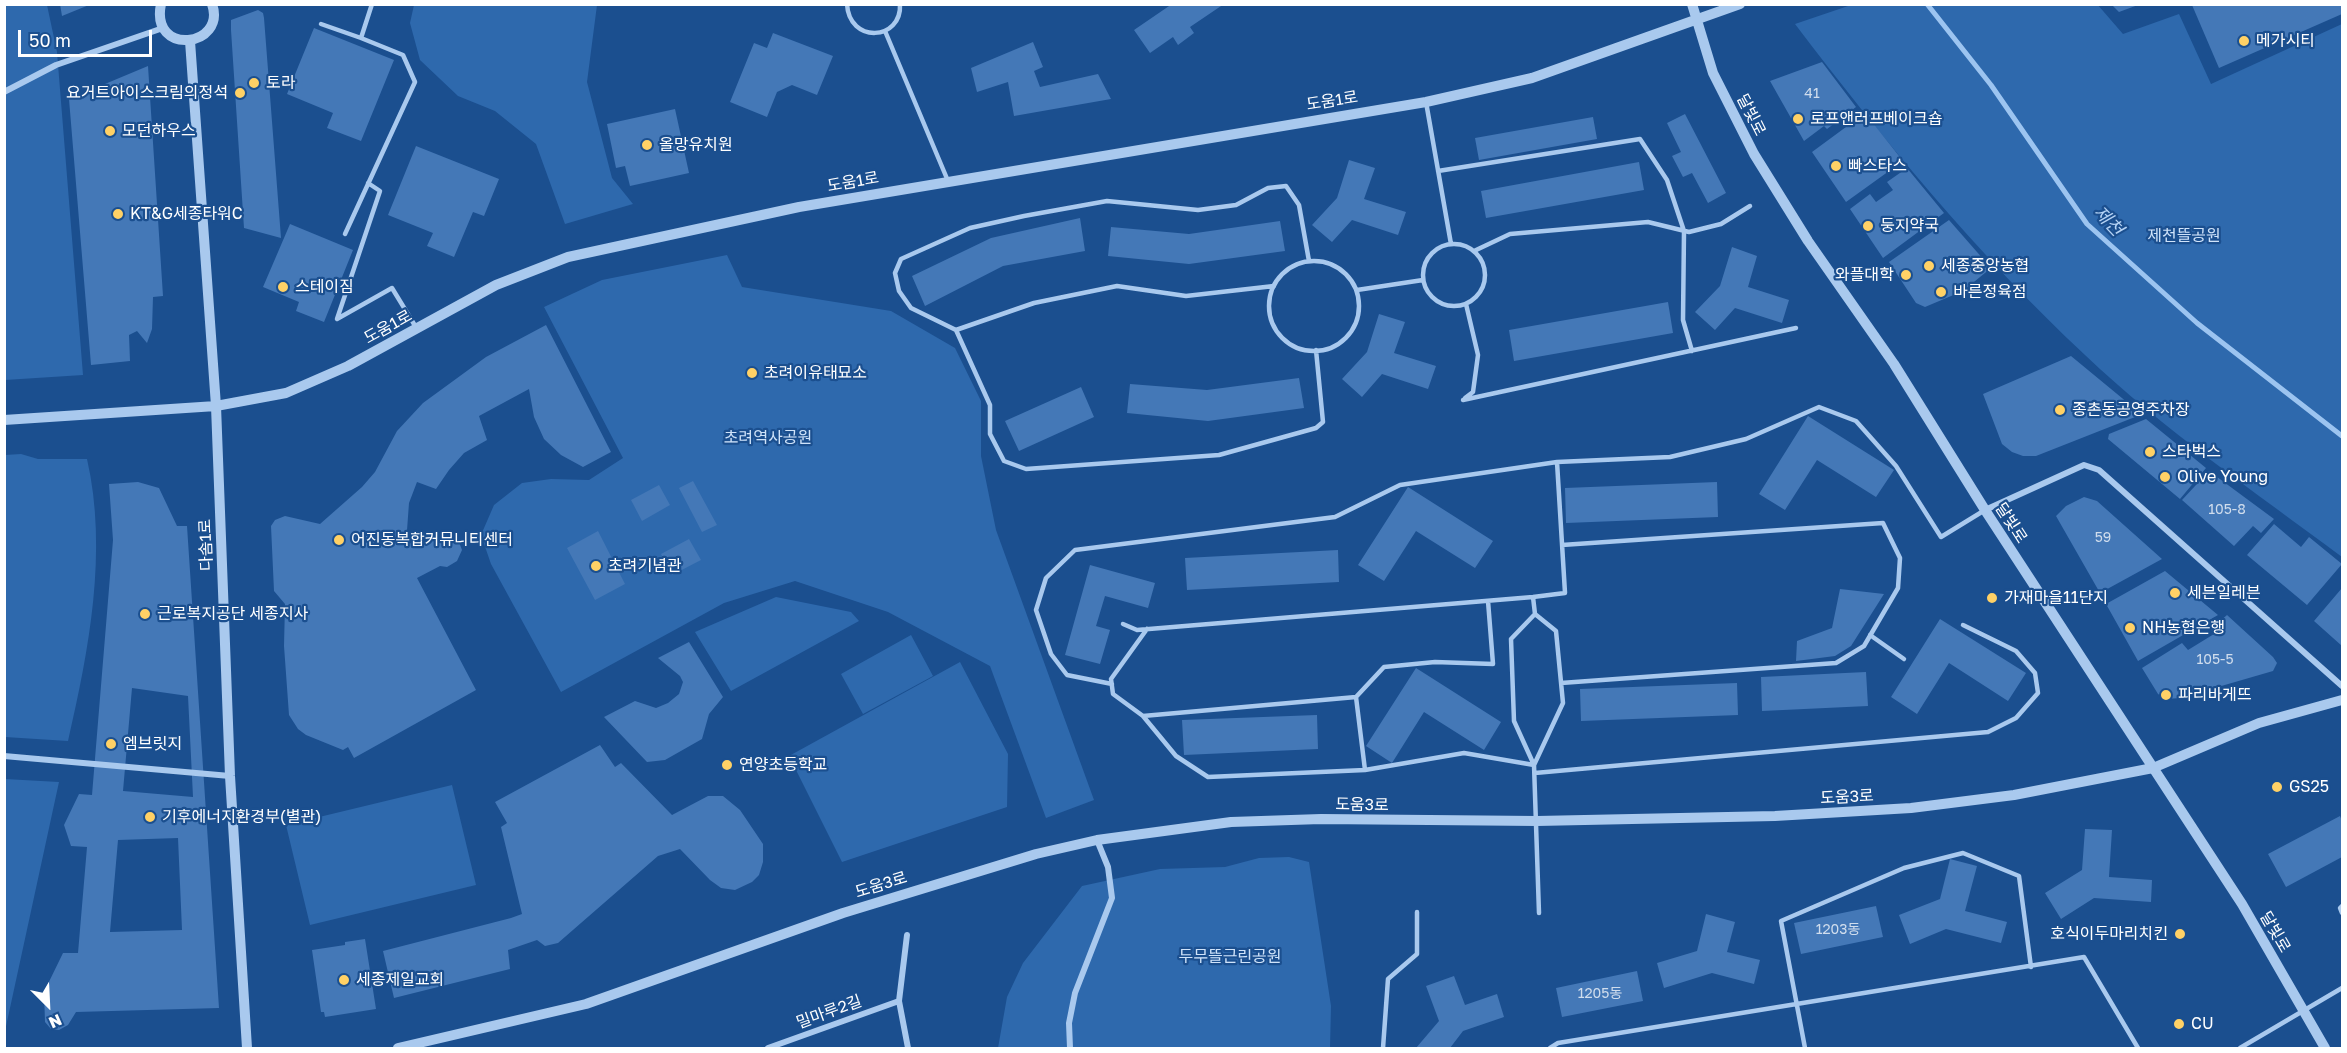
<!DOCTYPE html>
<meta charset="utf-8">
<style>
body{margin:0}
#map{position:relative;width:2347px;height:1053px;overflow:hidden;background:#1b4f8f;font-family:"Golos Text",sans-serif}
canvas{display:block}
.frame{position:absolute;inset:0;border:6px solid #fff;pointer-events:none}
.north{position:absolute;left:18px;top:975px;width:60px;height:60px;-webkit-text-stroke:4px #1b4f8f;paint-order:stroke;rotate:156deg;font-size:16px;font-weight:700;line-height:24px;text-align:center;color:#fff}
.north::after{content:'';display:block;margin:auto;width:21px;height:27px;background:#fff;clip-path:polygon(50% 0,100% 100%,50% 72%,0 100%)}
.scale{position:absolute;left:18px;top:30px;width:134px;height:27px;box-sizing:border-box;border:3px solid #fff;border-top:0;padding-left:8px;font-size:18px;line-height:21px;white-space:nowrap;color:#fff;-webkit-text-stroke:4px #1b4f8f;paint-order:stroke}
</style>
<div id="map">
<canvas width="2347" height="1053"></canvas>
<div class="frame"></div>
<div class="north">N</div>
<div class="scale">50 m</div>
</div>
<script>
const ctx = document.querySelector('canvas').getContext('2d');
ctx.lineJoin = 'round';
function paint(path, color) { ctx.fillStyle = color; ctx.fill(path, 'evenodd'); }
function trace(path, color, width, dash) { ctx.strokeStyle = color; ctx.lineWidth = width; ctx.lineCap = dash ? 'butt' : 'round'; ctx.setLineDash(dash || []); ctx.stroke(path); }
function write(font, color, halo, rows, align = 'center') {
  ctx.font = font + ' "Golos Text","Noto Sans KR",sans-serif'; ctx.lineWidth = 4.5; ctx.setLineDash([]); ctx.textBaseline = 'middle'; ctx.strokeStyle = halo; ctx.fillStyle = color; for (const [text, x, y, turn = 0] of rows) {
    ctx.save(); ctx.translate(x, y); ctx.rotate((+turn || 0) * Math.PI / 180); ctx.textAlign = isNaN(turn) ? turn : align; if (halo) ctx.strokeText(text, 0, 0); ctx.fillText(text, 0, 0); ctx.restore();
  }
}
paint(new Path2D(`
 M2097 4 2123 34 2179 14 2211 84 2342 24V557C2255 492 2164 430 2085 355 1977 254 1884 141 1795 24L1851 5Z
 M5 5H47L57 52 83 375 5 380Z
 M414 5H597L587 82 612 178 633 204 565 224 536 144 495 111 458 96 420 60 410 23Z
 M727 255 742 287 891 311 955 348 981 401V456L996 530 1094 800 1046 818 990 666 888 612 795 581 724 603 561 692 491 564 481 535 494 505 522 483 551 479 589 480 623 458 544 307 602 280Z
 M21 454 38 459H87C108 551 89 650 68 741L5 737V455Z
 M776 597 851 612 859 621 731 691 695 632Z
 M911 635 933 676 863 714 841 674Z
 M960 662 1008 754 1007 807 842 862 789 756Z
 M5 779 59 782 5 1031 4 779Z
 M452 785 476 885 310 925 286 825Z
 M1289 857 1309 862 1331 1006 1330 1048H998L1007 997 1023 963 1082 886 1160 869 1225 867 1259 858Z`), '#2e69ad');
trace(new Path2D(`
 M1927 4 1991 85 2087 224 2197 323 2342 436`), '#9cc4f0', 5);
paint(new Path2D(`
 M60 4H89V5L62 16Z
 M1172 4H1224L1190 27 1194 33 1178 45 1173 37 1150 53 1134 30Z
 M2112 5H2138L2119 12Z
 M2192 5H2342V14L2219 68Z
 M258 10 263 13 264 18 281 238 244 228 231 30V20Z
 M314 28 394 60 361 141 327 128 333 113 287 94Z
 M773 33 833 56 817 95 792 85 777 92 767 117 730 102 754 43 767 48Z
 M1033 42 1043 67 1034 71 1040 87 1098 74 1111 99 1014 116 1008 82 977 92 971 68Z
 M1822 62 1856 107 1827 129 1824 126 1804 141 1770 81Z
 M148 66 163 296 153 297 152 329 147 343 137 331 129 335 130 361 91 365 69 99Z
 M675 109 689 173 630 186 625 166 616 168 607 124Z
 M1865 113 1903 161 1846 202 1812 152Z
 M1685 114 1726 193 1708 203 1692 173 1683 177 1672 156 1681 152 1667 123Z
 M1593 117 1597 139 1479 160 1475 138Z
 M416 146 499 179 484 216 473 212 454 257 427 246 433 233 388 215Z
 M1349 160 1375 168 1364 199 1406 212 1398 235 1352 220 1332 242 1312 225 1337 198Z
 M1639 162 1644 190 1486 218 1481 191Z
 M1907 168 1944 213 1883 258 1850 209 1870 194 1876 202 1893 190 1887 182Z
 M1080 218 1085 251 1003 266 925 306 912 276 991 238Z
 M1949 220 1991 268 1963 291 1925 307 1916 303 1889 262Z
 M1280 221 1285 251 1189 264 1108 256 1111 227 1189 234Z
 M290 224 353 250 324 322 296 311 299 302 263 287Z
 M1732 247 1757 256 1748 287 1789 300 1782 323 1735 308 1715 330 1695 312 1720 286Z
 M1668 302 1673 333 1514 361 1509 330Z
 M1379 314 1405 322 1394 353 1436 366 1428 389 1382 374 1362 397 1342 379 1367 352Z
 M546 325 611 452 583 467 561 455 544 439 534 417 529 389 479 416 487 440 464 453 449 470 436 489 417 482 409 503 406 544 449 537 459 542 462 550 457 561 447 567 440 566 417 578 476 690 354 758 348 747 343 750 306 735 298 729 289 715 284 646 285 604 274 591 271 526 275 520 285 516 320 524 362 487 375 472 397 431 423 403 486 357Z
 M2071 356 2128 403 2135 417 2036 456H2023L2012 452 2002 444 1983 394Z
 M1299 378 1304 408 1208 421 1127 413 1130 384 1207 390Z
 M1081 387 1094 417 1019 451 1005 421Z
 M1808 416 1894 470 1876 497 1817 460 1785 510 1759 494Z
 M2146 419 2206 468 2180 499 2108 439 2109 434Z
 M2209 471 2274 519 2261 533 2253 526 2234 546 2182 500Z
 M693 481 717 525 702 532 679 488Z
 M138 482 159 488 177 526H187L219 1008 76 1012 68 1025 59 1030 51 1029 45 1022 44 992 63 953H78L87 847 71 846 64 825 79 794 92 795 113 540 109 484ZM132 688 188 696 193 797 123 791ZM178 838 182 930 110 932 118 840Z
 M1717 482 1718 517 1566 523 1565 488Z
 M659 485 670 505 642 521 631 500Z
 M1408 487 1493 541 1475 568 1416 531 1384 581 1358 565Z
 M2084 497 2097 501 2162 559 2100 593 2056 516 2066 506Z
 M2274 524 2301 547 2309 537 2342 564 2307 605 2247 555Z
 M598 531 625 584 595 600 567 548Z
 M689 539 701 560 672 575 661 554Z
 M1338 550 1339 582 1187 590 1185 558Z
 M1090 565 1155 583 1148 608 1105 596 1096 626 1110 630 1100 664 1065 655Z
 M2165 571 2218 615 2138 661 2106 604Z
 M2342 588V646L2314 621Z
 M1840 589 1884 594 1851 646 1835 656 1796 661 1797 641 1832 628Z
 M2227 615 2273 657 2277 663 2273 671 2180 698 2166 699 2158 694 2142 668 2182 643 2188 650 2214 634 2211 629Z
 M1940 619 2026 673 2008 701 1949 663 1917 714 1891 697Z
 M689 642 723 697 709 714 702 739 665 760 647 762 604 717 635 701 656 708 668 703 679 694 683 682 680 676 658 658Z
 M1416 668 1501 722 1484 750 1424 712 1392 763 1366 746Z
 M1866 672 1868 706 1762 711 1761 677Z
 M1737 683 1738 715 1581 721 1580 689Z
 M1317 715 1318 749 1184 755 1182 720Z
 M600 745 615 767 621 763 672 815 708 796H723L740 810 763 844V862L759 875 752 882 735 890 721 888 710 880 680 849 658 856 558 943 545 946 537 940 508 950 510 969 394 998 383 951 511 918 522 914 501 827 507 823 495 802Z
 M2340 816 2342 821V857L2286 887 2268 854Z
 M2085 829 2112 830 2109 877 2152 880 2151 902 2094 898 2061 919 2045 893 2082 870Z
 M1950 859 1977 866 1965 911 2007 922 2001 943 1946 929 1910 944 1899 915 1940 899Z
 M1876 906 1883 937 1801 954 1794 923Z
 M1706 914 1735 922 1727 952 1760 960 1754 984 1712 973 1664 988 1657 963 1697 951Z
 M365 939 376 1009 325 1017 324 1012H321L312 950 345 945V942Z
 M1637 971 1643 1001 1562 1017 1556 988Z
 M1454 976 1465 1005 1497 994 1504 1017 1463 1031 1450 1048H1416L1439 1021 1426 986Z`), '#4478b7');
trace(new Path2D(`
 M847 4C849 44 902 41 900 4
 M321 24 361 38
 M885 31 948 181
 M1426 102 1451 244
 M1438 171 1640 139 1667 180 1684 231 1683 320 1692 351
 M368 183 380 191 337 319 392 288 417 329
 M345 234 415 82 403 55 361 38 372 4
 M1423 275a31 31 0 1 1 62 0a31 31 0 1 1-62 0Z
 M1474 251 1510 234 1648 222 1689 232 1721 224 1750 206
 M1309 261 1299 205 1286 186 1268 188 1236 205 1198 210 1107 201 1024 216 970 228 901 259 895 273 899 291 911 308 956 330 990 405V434L1004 461 1026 469 1219 455 1316 428 1323 422 1316 350
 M1269 306a45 45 0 1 1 90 0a45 45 0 1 1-90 0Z
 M1357 290 1423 280
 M956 330 1034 303 1117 286 1186 296 1274 286
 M1465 398 1473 392 1478 355 1466 304
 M1463 400 1796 328
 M1533 597 1535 614 1556 631 1563 703 1534 765
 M1535 614 1511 639 1514 721 1534 765 1539 913
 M1123 624 1137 630 1533 597 1565 593 1557 462
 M1147 629 1111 679 1113 694 1143 716 1356 697 1384 667 1435 662 1493 664 1488 601
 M1870 635 1904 659
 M1561 683 1836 663 1864 646 1898 588 1900 558 1883 523 1562 545
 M1112 684 1067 675 1051 654 1036 610 1046 578 1075 550 1335 517 1400 485 1557 462 1670 457 1746 439 1819 407 1856 421 1896 466 1941 537 1985 510
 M1356 697 1365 770
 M1143 716 1176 756 1208 777 1365 770 1464 753 1534 765
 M1535 773 1988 732 2016 718 2038 693 2035 673 2016 651 1963 625
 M2342 906 2340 908 2342 913
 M1383 1048 1388 979 1417 954V912
 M1550 1048 1558 1043 2084 957 2138 1048
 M1805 1048 1781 921 1904 868 1963 853 2019 876 2031 967
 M2240 1048 2342 988`), '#a9c9ee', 4.5);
trace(new Path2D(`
 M4 92 56 65 163 28
 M1985 510 2084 465 2099 470 2342 686
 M4 756 230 776
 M907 935 899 1001 908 1048
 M768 1048 899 1001
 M1070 1048 1069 1023 1075 993 1112 898 1108 867 1097 840`), '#a9c9ee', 6);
trace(new Path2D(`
 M161 4C150 57 227 47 212 4
 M1692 4 1713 73 1754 154 1808 241 1894 364 1985 510 2242 904 2325 1048
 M190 41 216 406 230 776 247 1048
 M4 420 216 406 286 393 348 366 496 285 568 257 799 207 1426 102 1532 78 1740 4
 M398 1048 586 1004 843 913 1036 854 1097 840 1231 822 1321 819 1537 821 1775 816 1911 808 2014 795 2153 768 2259 723 2342 700`), '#a9c9ee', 10);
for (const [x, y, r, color] of [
 [2244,41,6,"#ffd166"],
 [254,83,6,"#ffd166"],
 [240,93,6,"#ffd166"],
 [1798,119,6,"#ffd166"],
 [110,131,6,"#ffd166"],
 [647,145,6,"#ffd166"],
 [1836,166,6,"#ffd166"],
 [118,214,6,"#ffd166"],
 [1868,226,6,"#ffd166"],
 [1929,266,6,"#ffd166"],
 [1906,275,6,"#ffd166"],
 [283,287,6,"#ffd166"],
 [1941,292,6,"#ffd166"],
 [752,373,6,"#ffd166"],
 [2060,410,6,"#ffd166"],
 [2150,452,6,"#ffd166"],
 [2165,477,6,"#ffd166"],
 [339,540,6,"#ffd166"],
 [596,566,6,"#ffd166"],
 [2175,593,6,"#ffd166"],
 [1992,598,6,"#ffd166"],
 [145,614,6,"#ffd166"],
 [2130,628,6,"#ffd166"],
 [2166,695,6,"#ffd166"],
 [111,744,6,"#ffd166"],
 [727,765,6,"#ffd166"],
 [2277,787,6,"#ffd166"],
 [150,817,6,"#ffd166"],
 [2180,934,6,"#ffd166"],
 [344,980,6,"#ffd166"],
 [2179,1024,6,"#ffd166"]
]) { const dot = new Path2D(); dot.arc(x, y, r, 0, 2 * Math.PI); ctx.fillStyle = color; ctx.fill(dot); trace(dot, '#1b4f8f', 2); }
write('14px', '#d0dded', null, [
 ["41",1812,94],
 ["105-8",2227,510],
 ["59",2103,538],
 ["105-5",2215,660],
 ["1203동",1838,930],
 ["1205동",1600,994]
]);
write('16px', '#fff', '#1b4f8f', [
 ["메가시티",2256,41],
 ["토라",266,83],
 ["요거트아이스크림의정석",228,93,"right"],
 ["로프앤러프베이크숍",1810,119],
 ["모던하우스",122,131],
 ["올망유치원",659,145],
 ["빠스타스",1848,166],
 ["KT&G세종타워C",130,214],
 ["둥지약국",1880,226],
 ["세종중앙농협",1941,266],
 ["와플대학",1894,275,"right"],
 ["스테이짐",295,287],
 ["바른정육점",1953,292],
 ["초려이유태묘소",764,373],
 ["종촌동공영주차장",2072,410],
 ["스타벅스",2162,452],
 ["Olive Young",2177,477],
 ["어진동복합커뮤니티센터",351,540],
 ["초려기념관",608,566],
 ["세븐일레븐",2187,593],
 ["가재마을11단지",2004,598],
 ["근로복지공단 세종지사",157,614],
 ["NH농협은행",2142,628],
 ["파리바게뜨",2178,695],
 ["엠브릿지",123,744],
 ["연양초등학교",739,765],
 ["GS25",2289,787],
 ["기후에너지환경부(별관)",162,817],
 ["호식이두마리치킨",2168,934,"right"],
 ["세종제일교회",356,980],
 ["CU",2191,1024]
], 'left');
write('16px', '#fff', '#1b4f8f', [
 ["도움1로",1332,101,-9],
 ["달빛로",1751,115,63],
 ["도움1로",853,182,-10],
 ["도움1로",388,327,-29],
 ["달빛로",2011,523,57],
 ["다솜1로",206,545,-92],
 ["도움3로",1847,797,-3],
 ["도움3로",1362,805,1],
 ["도움3로",881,885,-17],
 ["달빛로",2275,932,60],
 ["밀마루2길",829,1012,-20]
]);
write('16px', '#cfe3fa', '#1b4f8f', [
 ["제천뜰공원",2184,236],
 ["초려역사공원",768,438],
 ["두무뜰근린공원",1230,957]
]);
write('italic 18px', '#b5d3f5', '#1b4f8f', [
 ["제천",2108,221,46]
]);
</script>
